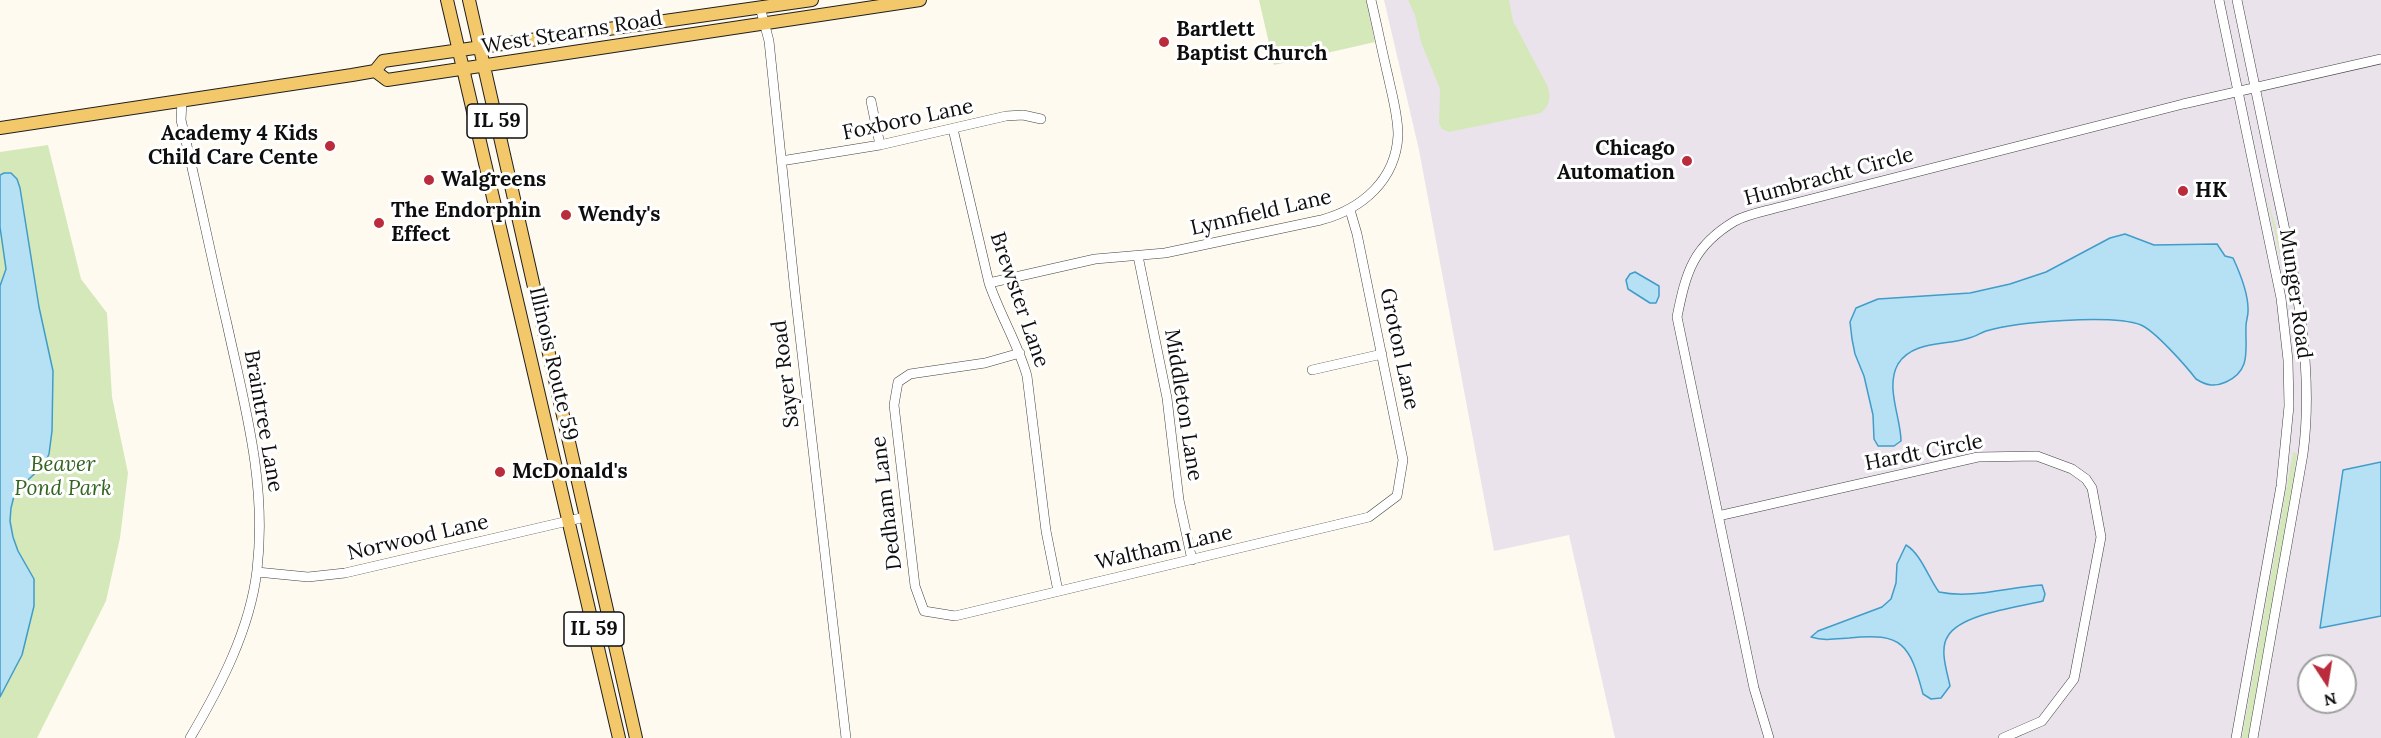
<!DOCTYPE html>
<style>
body{margin:0}
#map{position:relative;width:2381px;height:738px;overflow:hidden;background:#fefaf0;font-family:Lora,serif}
canvas{display:block}
.north{position:absolute;left:2297px;top:654px;width:60px;height:60px;box-sizing:border-box;background:#fff;border:2px solid #9f9f9f;border-radius:50%;rotate:168deg;font-size:16px;font-weight:700;line-height:24px;text-align:center;color:#0e0e0e}
.north::after{content:'';display:block;margin:auto;width:21px;height:27px;background:#ba2b3c;clip-path:polygon(50% 0,100% 100%,50% 72%,0 100%)}
</style>
<div id="map">
<canvas width="2381" height="738"></canvas>
<div class="north">N</div>
</div>
<script>
const ctx = document.querySelector('canvas').getContext('2d');
ctx.lineJoin = 'round';
function paint(path, color) { ctx.fillStyle = color; ctx.fill(path, 'evenodd'); }
function trace(path, color, width, dash) { ctx.strokeStyle = color; ctx.lineWidth = width; ctx.lineCap = dash ? 'butt' : 'round'; ctx.setLineDash(dash || []); ctx.stroke(path); }
function write(font, color, halo, rows, align = 'center') {
  ctx.font = font + ' Lora,serif'; ctx.lineWidth = 6; ctx.setLineDash([]); ctx.textBaseline = 'middle'; ctx.strokeStyle = halo; ctx.fillStyle = color; for (const [text, x, y, turn = 0] of rows) {
    ctx.save(); ctx.translate(x, y); ctx.rotate((+turn || 0) * Math.PI / 180); ctx.textAlign = isNaN(turn) ? turn : align; if (halo) ctx.strokeText(text, 0, 0); ctx.fillText(text, 0, 0); ctx.restore();
  }
}
paint(new Path2D(`
 M1384 0H2381V738H1615L1569 535 1494 551 1419 150ZM2309 666H2345V702H2309Z`), '#ebe3ec');
paint(new Path2D(`
 M1259 0H1366L1375 42 1274 65Z
 M1408 0H1509L1513 21 1548 87C1551 99 1550 105 1541 113L1449 132 1442 129 1439 123 1440 89 1421 42 1415 15Z
 M48 145 81 279 107 313 112 397 128 473 120 538 106 601 37 738H0V152Z
 M2266 195 2288 268 2293 311Z
 M2293 452 2297 453 2291 497 2248 738H2242Z`), '#d5e8ba');
const water = new Path2D(`
 M4 173H11L17 179 20 188 39 307 53 371 52 431 49 454 44 465 15 492 11 508 10 521 13 537 18 551 34 579V606L22 655 0 697V286L6 269 0 227V175Z
 M2125 234 2154 245 2217 244 2225 256 2233 258C2240 273 2249 295 2248 312 2248 316 2246 321 2246 326 2245 349 2252 370 2226 382 2215 387 2207 386 2196 379 2186 366 2155 331 2141 325 2112 314 2016 322 1986 331 1980 333 1975 337 1969 338 1946 346 1913 340 1898 364 1885 387 1901 418 1901 441L1894 446H1878L1874 439 1873 415 1864 376 1855 354 1852 339 1850 322 1856 308 1878 299 1970 293 2010 284 2046 272 2110 238Z
 M1635 272 1659 286V296L1656 303H1650L1628 289 1626 280 1630 274Z
 M2381 462V616L2320 628 2343 470Z
 M1906 545C1921 554 1928 577 1939 592 1972 599 2008 587 2042 585L2045 594 2043 601C2019 607 1961 614 1948 636 1939 649 1947 671 1950 686L1941 698 1931 699 1923 694C1910 645 1903 632 1849 638 1835 639 1824 641 1811 637L1818 631 1882 607 1891 599 1896 583 1897 564Z`);
paint(water, '#b6e1f4');
trace(water, '#409cc9', 1.5);
const minor = new Path2D(`
 M2219 0 2281 298 2288 360 2289 406 2281 486 2236 738
 M2237 0C2250 61 2262 122 2275 183 2294 272 2315 363 2303 454L2253 738
 M760 7 769 41 795 292 846 738
 M182 101 181 120C197 187 211 256 227 324 245 407 267 484 257 570 250 630 220 687 190 738
 M871 101 880 145
 M953 129 989 283C1000 315 1018 344 1027 376L1046 531 1058 591
 M781 161 880 145 1006 116 1023 115 1041 119
 M1138 256 1167 398 1179 500 1192 560
 M989 283 1095 259 1165 253 1321 220C1362 209 1396 180 1398 135 1398 115 1392 95 1388 76 1382 51 1377 25 1371 0
 M1020 353 985 363 910 374 898 382 894 405 915 586 924 611 955 616 1369 517 1397 496 1403 460 1357 234 1350 210
 M1312 370 1382 354
 M1718 516 1978 457 2037 456 2072 469 2086 479 2092 488 2101 537 2074 679 2042 721 2003 738
 M257 572 308 577 345 573 585 517
 M1769 738 1754 688 1677 317C1686 272 1693 246 1735 221 1748 214 1766 211 1780 207L2183 104 2381 59`);
const major = new Path2D(`
 M447 0 619 738
 M469 0 636 738
 M375 71 387 80 920 0
 M0 128 352 75 375 71 383 61 812 0`);
trace(minor, '#414141', 10);
trace(major, '#1f1f1f', 14);
trace(minor, '#fff', 9);
trace(major, '#f3c86b', 12);
for (const [x, y, r, color] of [
 [1164,42,6,"#ba2b3c"],
 [330,146,6,"#ba2b3c"],
 [1687,161,6,"#ba2b3c"],
 [429,180,6,"#ba2b3c"],
 [2183,191,6,"#ba2b3c"],
 [566,215,6,"#ba2b3c"],
 [379,223,6,"#ba2b3c"],
 [500,472,6,"#ba2b3c"]
]) { const dot = new Path2D(); dot.arc(x, y, r, 0, 2 * Math.PI); ctx.fillStyle = color; ctx.fill(dot); trace(dot, '#fff', 2); }
for (const [x, y, w] of [
 [497,121,60],
 [594,629,60]
]) { const box = new Path2D(); box.roundRect(x - w / 2, y - 17, w, 34, 4.5); ctx.fillStyle = '#fff'; ctx.fill(box); trace(box, '#0e0e0e', 1.5); }
write('bold 20px', '#0e0e0e', null, [
 ["IL 59",497,121],
 ["IL 59",594,629]
]);
write('bold 21px', '#0e0e0e', '#fff', [
 ["Bartlett",1176,30],
 ["Baptist Church",1176,54],
 ["Academy 4 Kids",318,134,"right"],
 ["Child Care Cente",318,158,"right"],
 ["Chicago",1675,149,"right"],
 ["Automation",1675,173,"right"],
 ["Walgreens",441,180],
 ["HK",2195,191],
 ["The Endorphin",391,211],
 ["Effect",391,235],
 ["Wendy's",578,215],
 ["McDonald's",512,472]
], 'left');
write('21px', '#0e0e0e', '#fff', [
 ["West Stearns Road",572,33,-9],
 ["Foxboro Lane",908,120,-12],
 ["Humbracht Circle",1829,177,-15],
 ["Lynnfield Lane",1261,213,-13],
 ["Munger Road",2295,294,82],
 ["Brewster Lane",1019,300,71],
 ["Groton Lane",1399,349,78],
 ["Illinois Route 59",553,364,77],
 ["Sayer Road",786,374,-97],
 ["Middleton Lane",1183,405,81],
 ["Braintree Lane",263,421,80],
 ["Hardt Circle",1924,453,-11],
 ["Dedham Lane",887,503,-97],
 ["Norwood Lane",418,538,-13],
 ["Waltham Lane",1164,548,-13]
]);
write('italic 21px', '#336420', '#fff', [
 ["Beaver",63,465],
 ["Pond Park",63,489]
]);
</script>
